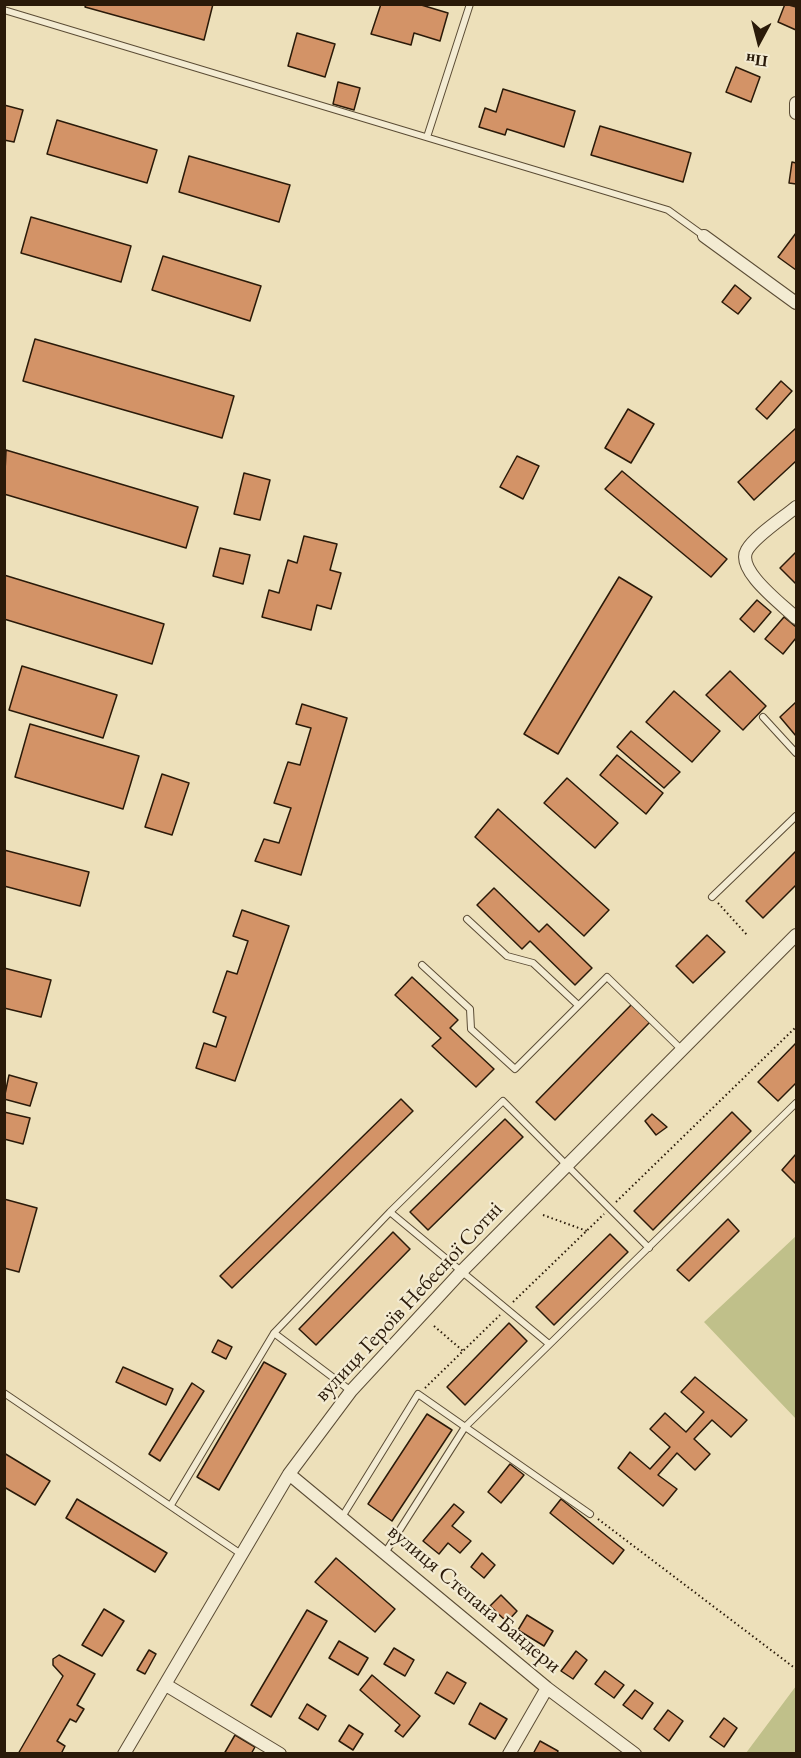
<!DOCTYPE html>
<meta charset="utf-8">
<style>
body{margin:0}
#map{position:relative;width:801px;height:1758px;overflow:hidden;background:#ede0ba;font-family:"EB Garamond",serif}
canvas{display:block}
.frame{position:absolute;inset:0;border:6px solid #2a1a09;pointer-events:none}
.north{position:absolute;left:729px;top:12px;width:60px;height:60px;-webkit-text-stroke:4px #f3ebd2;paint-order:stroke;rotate:187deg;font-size:16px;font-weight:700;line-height:24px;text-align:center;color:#2a1a09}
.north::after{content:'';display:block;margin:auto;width:21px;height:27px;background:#2a1a09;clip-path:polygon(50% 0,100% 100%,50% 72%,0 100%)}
</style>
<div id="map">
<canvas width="801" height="1758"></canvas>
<div class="frame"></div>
<div class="north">Пн</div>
</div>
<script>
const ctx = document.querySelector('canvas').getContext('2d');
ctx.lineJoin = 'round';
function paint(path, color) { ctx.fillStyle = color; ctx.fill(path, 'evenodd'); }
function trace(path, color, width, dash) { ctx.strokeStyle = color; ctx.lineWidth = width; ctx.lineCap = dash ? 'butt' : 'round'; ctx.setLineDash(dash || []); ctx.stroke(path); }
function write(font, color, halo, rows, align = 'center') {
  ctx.font = font + ' "EB Garamond",serif'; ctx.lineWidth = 4.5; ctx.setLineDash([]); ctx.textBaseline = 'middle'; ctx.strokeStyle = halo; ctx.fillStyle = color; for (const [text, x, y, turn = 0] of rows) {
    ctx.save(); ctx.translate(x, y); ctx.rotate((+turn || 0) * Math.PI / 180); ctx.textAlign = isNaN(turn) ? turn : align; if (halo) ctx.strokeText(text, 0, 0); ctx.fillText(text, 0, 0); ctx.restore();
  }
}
paint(new Path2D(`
 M796 1236V1419L704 1322Z
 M796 1686V1753H746Z`), '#c0c08a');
const building = new Path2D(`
 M86 4H213L204 40 85 7Z
 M381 4H418L448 13 440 41 414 33 411 45 371 34Z
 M785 4 796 7V30L778 22Z
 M297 33 335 44 325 77 288 66Z
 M736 67 760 77 751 102 726 92Z
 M338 82 360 88 354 110 333 104Z
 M503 89 575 111 564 147 507 129 505 135 479 127 485 108 496 112Z
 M4 105 23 110 14 142 4 140Z
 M57 120 157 150 147 183 47 154Z
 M600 126 691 153 683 182 591 155Z
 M189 156 290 185 279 222 179 192Z
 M792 162 796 163V184L789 183Z
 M31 217 131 246 121 282 21 253Z
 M796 233V270L778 257Z
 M163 256 261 286 250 321 152 290Z
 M735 285 751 298 738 314 722 302Z
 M35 339 234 396 222 438 23 381Z
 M781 381 792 391 767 419 756 409Z
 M628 409 654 424 631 463 605 448Z
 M796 428V461L754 500 738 482Z
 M6 450 198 507 186 548 4 494Z
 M517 456 539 466 523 499 500 487Z
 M622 471 727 559 711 577 605 489Z
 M244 473 270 480 260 520 234 514Z
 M304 536 337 544 330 570 341 573 331 609 317 605 311 630 262 617 269 590 279 593 288 560 297 563Z
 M220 548 250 555 243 584 213 576Z
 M796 552V584L780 568Z
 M4 575 164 624 152 664 4 619Z
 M619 577 652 597 558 754 524 734Z
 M757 600 771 612 754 632 740 619Z
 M784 617 796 627V638L783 654 765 639Z
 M22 666 117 695 103 738 9 710Z
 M730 671 766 706 743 730 706 695Z
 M674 691 720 731 692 762 646 722Z
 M796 702V736L780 717Z
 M302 704 347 718 301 875 255 861 264 839 279 843 291 808 274 803 288 762 300 765 311 728 296 724Z
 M30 724 139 756 123 809 15 777Z
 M631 731 680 772 664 788 617 747Z
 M617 755 663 793 646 814 600 775Z
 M162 774 189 783 172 835 145 827Z
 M567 778 618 823 595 848 544 803Z
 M498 809 609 910 584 936 475 837Z
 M4 850 89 872 80 906 4 886Z
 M796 851V885L763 918 746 901Z
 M494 888 539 932 547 924 592 968 575 985 530 941 522 949 477 905Z
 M242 910 289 926 235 1081 196 1068 204 1043 216 1047 226 1017 213 1012 227 971 237 974 248 941 233 936Z
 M707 935 725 952 693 983 676 966Z
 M4 968 51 980 41 1017 4 1008Z
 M412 977 458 1020 450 1028 494 1069 476 1087 432 1046 441 1038 395 995Z
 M632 1004 650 1022 555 1120 536 1102Z
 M796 1043V1083L778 1101 758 1082Z
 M9 1075 37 1083 30 1106 4 1099Z
 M401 1099 413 1111 232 1288 220 1276Z
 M4 1112 30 1118 23 1144 4 1139Z
 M732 1112 751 1131 653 1230 634 1211Z
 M652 1114 667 1127 656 1135 645 1121Z
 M505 1119 523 1137 428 1230 410 1212Z
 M796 1154V1184L782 1170Z
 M4 1199 37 1208 19 1272 4 1268Z
 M728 1219 739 1231 689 1281 677 1270Z
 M393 1232 410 1249 316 1345 299 1329Z
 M610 1234 628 1252 554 1325 536 1307Z
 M509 1323 527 1341 465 1405 447 1387Z
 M218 1340 232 1347 226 1359 212 1352Z
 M264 1362 286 1374 219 1490 197 1477Z
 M123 1367 173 1389 166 1405 116 1382Z
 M695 1377 747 1420 731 1437 712 1420 694 1439 710 1454 695 1470 677 1453 658 1475 677 1489 663 1506 618 1468 630 1452 650 1469 670 1447 650 1429 665 1413 686 1432 704 1412 681 1392Z
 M192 1383 204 1391 160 1461 149 1454Z
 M427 1414 452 1430 392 1521 368 1504Z
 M4 1453 50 1481 35 1505 4 1487Z
 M510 1464 524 1475 501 1503 488 1492Z
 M77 1499 167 1553 155 1572 66 1518Z
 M561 1499 624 1550 613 1564 550 1513Z
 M454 1504 464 1512 452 1526 471 1541 460 1553 448 1543 439 1554 423 1541Z
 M482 1553 495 1565 484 1578 471 1567Z
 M336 1558 395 1609 375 1632 315 1582Z
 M501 1595 517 1611 507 1622 490 1606Z
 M104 1609 124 1621 102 1656 82 1645Z
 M307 1610 327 1621 271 1717 251 1705Z
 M527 1615 553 1631 544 1646 518 1630Z
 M339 1641 368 1658 358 1675 329 1658Z
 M394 1648 414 1660 405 1676 384 1664Z
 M149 1650 156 1654 145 1674 137 1670Z
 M576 1651 587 1660 573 1679 561 1671Z
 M59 1655 95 1674 77 1705 84 1709 76 1722 70 1719 57 1741 65 1746 61 1754H18L63 1676 53 1665V1659Z
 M605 1671 624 1685 614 1698 595 1684Z
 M447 1672 466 1683 454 1704 435 1693Z
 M372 1675 420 1716 403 1737 395 1731 400 1725 360 1690Z
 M635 1690 653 1703 642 1719 623 1705Z
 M480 1703 507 1719 495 1739 469 1724Z
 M307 1704 326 1716 318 1730 299 1718Z
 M668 1710 683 1721 669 1741 654 1729Z
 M724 1718 737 1728 724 1747 710 1737Z
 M349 1725 363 1734 353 1750 339 1741Z
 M235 1735 255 1747 251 1754H224Z
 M540 1741 558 1751 557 1754H533Z`);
paint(building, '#d39367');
trace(building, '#2a1a09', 1.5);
const lane = new Path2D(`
 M4 10 668 210 704 236
 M427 137 470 4
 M763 717 796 753
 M712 897 796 816
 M467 919 507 956 533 963 578 1005
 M422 965 470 1009 471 1029 515 1069 607 977 682 1050
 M390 1212 549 1344
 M274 1333 351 1391
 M4 1393 241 1554
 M171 1505 274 1333 390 1212 503 1101 649 1248
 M342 1517 418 1394 590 1514
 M385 1553 465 1427 796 1103`);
const street = new Path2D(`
 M796 103V113
 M704 236 796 303
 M796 507C783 518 755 536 747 550 735 570 783 605 796 618
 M289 1474 547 1688 635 1754
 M166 1685 280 1754
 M124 1754 289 1474 351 1391 461 1272 796 935
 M509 1754 547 1688`);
trace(lane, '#5b4c35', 8);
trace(street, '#5b4c35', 14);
trace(new Path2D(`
 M718 903 748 936
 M616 1202 796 1027
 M543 1215 587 1231
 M513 1302 604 1214
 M434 1326 463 1351
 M425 1388 500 1315
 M598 1519 796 1669`), '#2a1a09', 2, [1.5, 3]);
trace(lane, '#f3ebd2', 6);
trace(street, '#f3ebd2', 12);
write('22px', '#2a1a09', '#f3ebd2', [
 ["вулиця Героїв Небесної Сотні",409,1302,-47],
 ["вулиця Степана Бандери",474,1599,40]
]);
</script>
